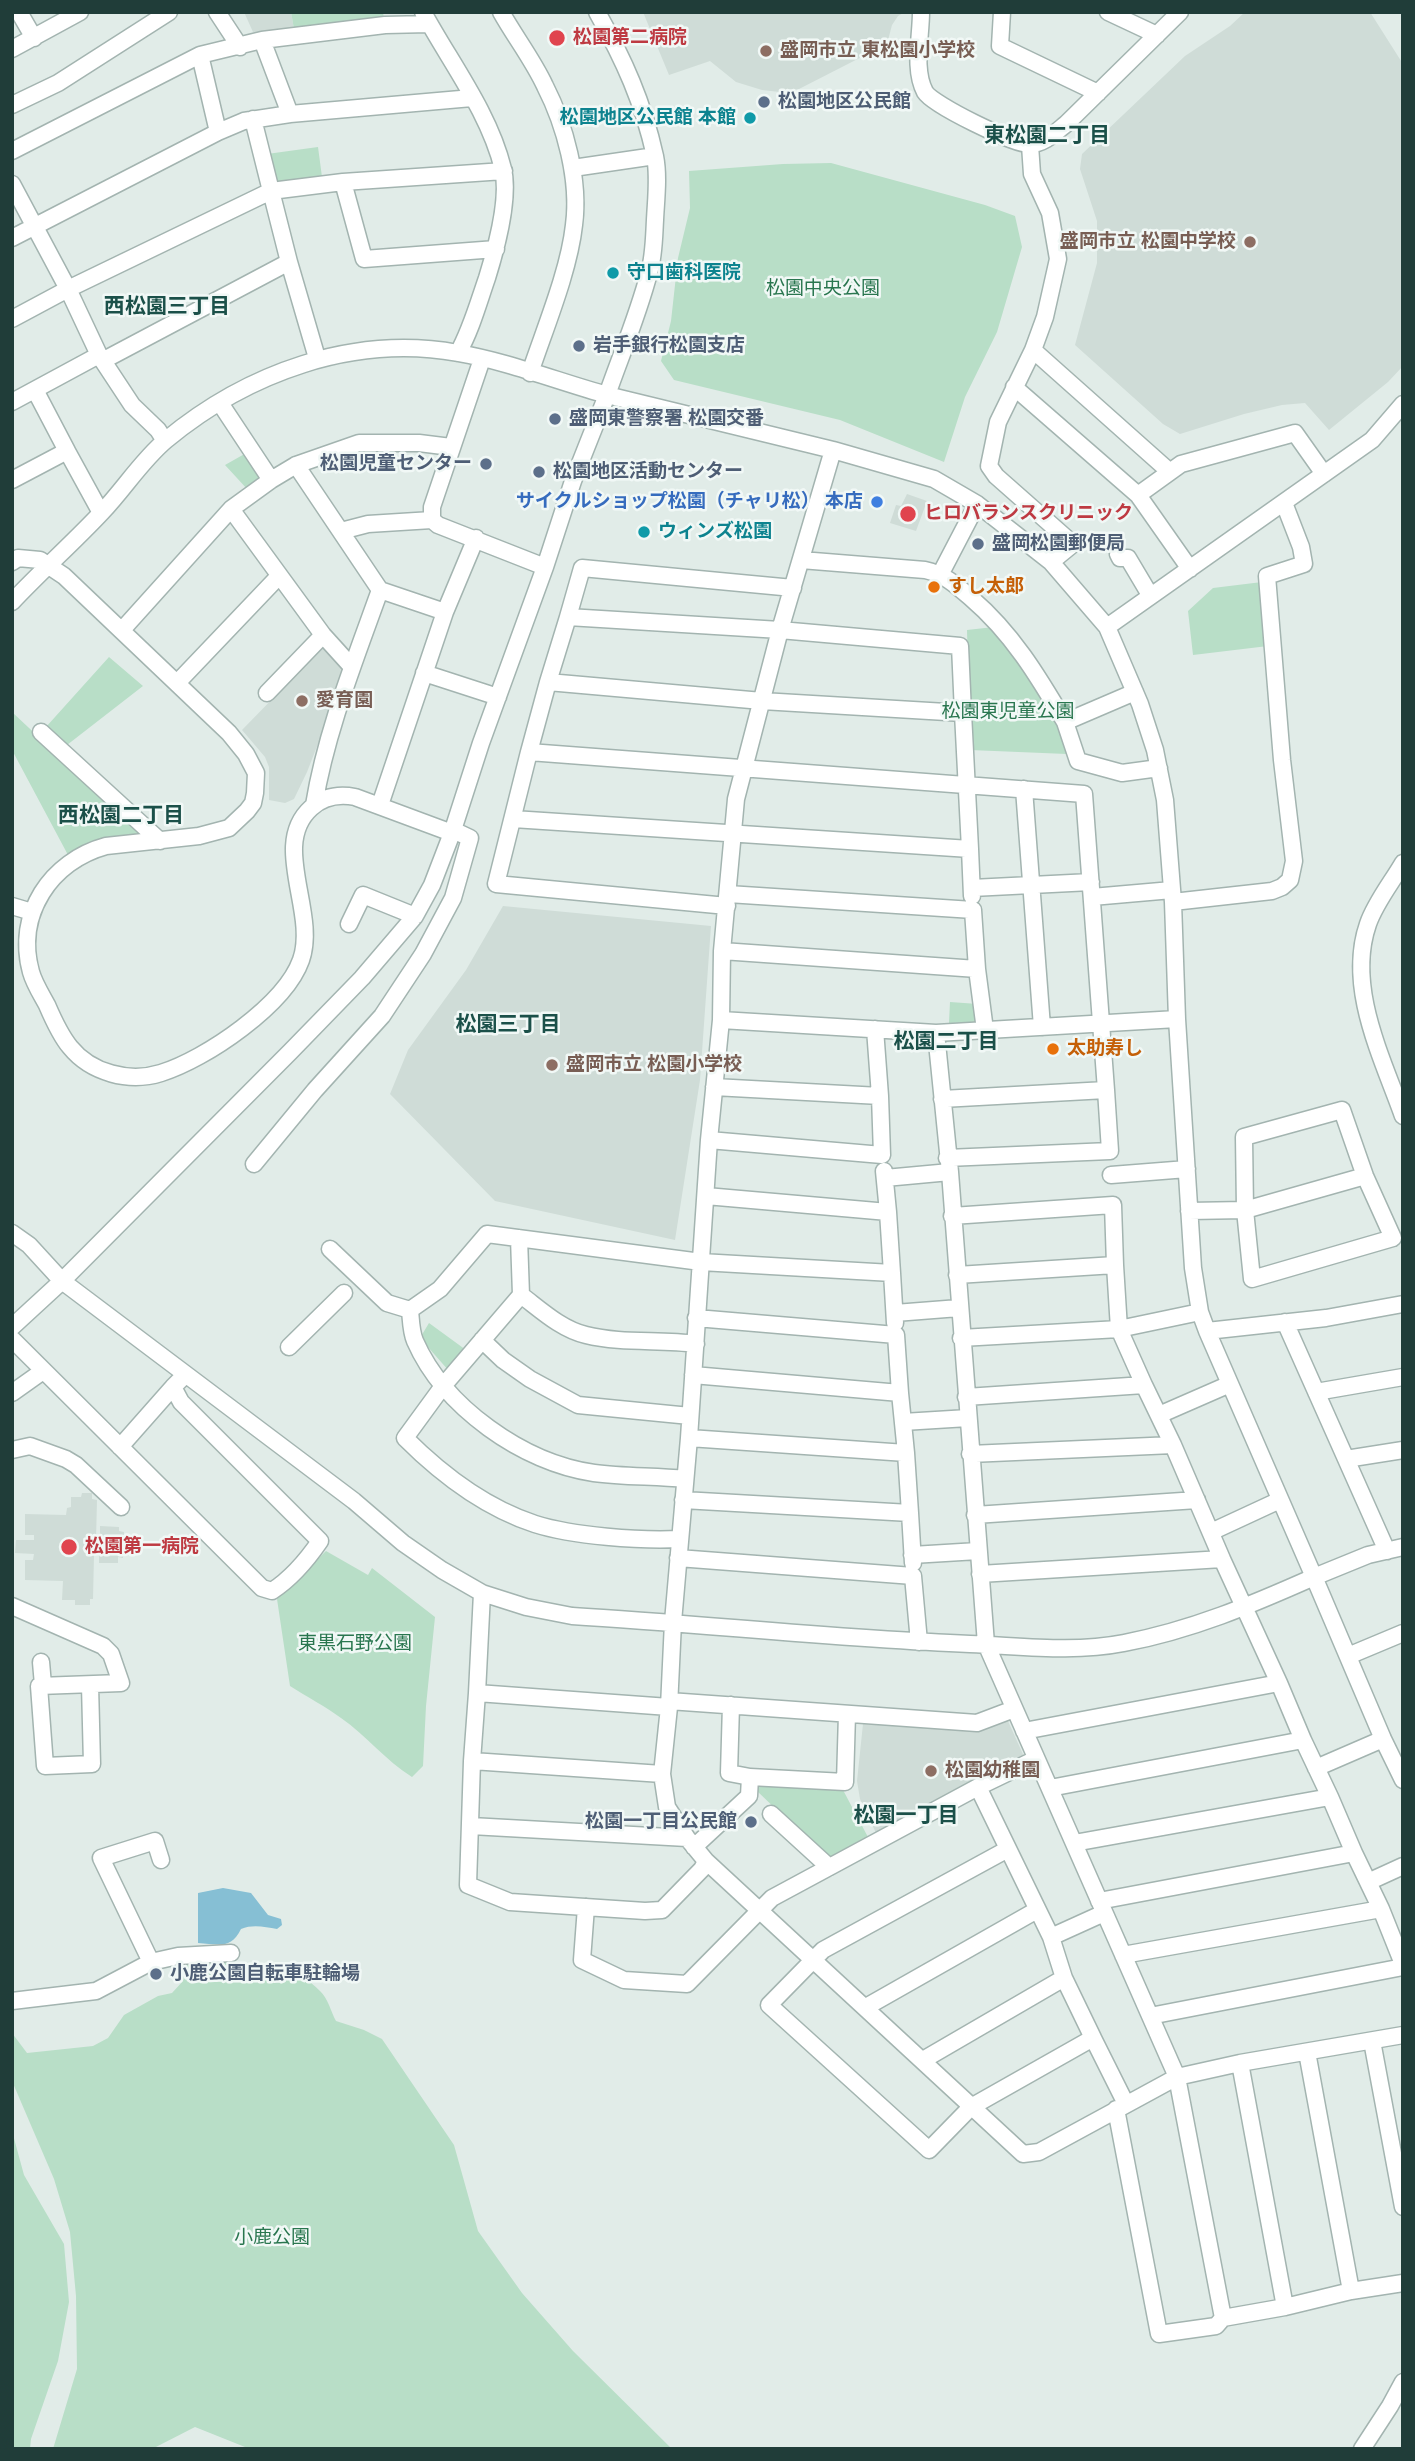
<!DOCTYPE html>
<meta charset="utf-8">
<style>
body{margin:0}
#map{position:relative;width:1415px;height:2461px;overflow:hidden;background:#e1ece8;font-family:Helvetica,sans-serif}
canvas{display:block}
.frame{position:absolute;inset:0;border:14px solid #203d39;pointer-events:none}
</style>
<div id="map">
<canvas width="1415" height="2461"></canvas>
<div class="frame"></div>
</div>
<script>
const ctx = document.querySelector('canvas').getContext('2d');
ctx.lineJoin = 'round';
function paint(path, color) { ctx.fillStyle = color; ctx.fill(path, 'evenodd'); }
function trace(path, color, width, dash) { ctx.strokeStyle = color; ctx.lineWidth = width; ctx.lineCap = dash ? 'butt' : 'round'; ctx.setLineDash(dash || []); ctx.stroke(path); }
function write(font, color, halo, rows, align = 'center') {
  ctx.font = font + ' Helvetica,"Noto Sans JP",sans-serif'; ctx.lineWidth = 5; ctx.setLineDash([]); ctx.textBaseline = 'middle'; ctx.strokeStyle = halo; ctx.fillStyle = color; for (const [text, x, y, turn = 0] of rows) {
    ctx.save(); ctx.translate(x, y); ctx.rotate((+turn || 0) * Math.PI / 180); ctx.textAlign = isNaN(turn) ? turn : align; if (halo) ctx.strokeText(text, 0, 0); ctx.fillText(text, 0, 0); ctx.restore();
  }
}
paint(new Path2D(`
 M244 12H291L294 29 253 32Z
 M643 12H905L898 16 892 25 887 44 799 89 780 92 762 90 736 82 710 61 669 75Z
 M1245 12H1370L1403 64V366L1388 382 1329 430 1305 403 1282 405 1244 414 1180 434 1163 424 1075 345 1097 263V221L1080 169 1082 154 1185 56 1230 26Z
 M907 494 927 501 916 531 890 523 896 505 901 506Z
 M322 648 346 672 307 772 294 799 285 803 269 800V767L265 757 242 730Z
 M503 906 711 926 700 1080 675 1240 495 1201 390 1094 408 1050 466 970Z
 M82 1493H92V1499L97 1500 96 1540H100V1526L119 1527V1531L124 1532 123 1558 118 1557V1563H99V1555H94L93 1599H90V1605H75V1600H62L63 1581 25 1580V1560H33L34 1554 15 1553 16 1540H34V1535H25V1514L66 1515 67 1508 71 1507V1497H81Z
 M1008 1721 1026 1761 876 1833 860 1799 857 1781 863 1724 980 1729Z`), '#cfdcd7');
paint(new Path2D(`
 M291 12H383L384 19 294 29Z
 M318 147 322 177 276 182 267 154Z
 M831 163 985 205 1015 216 1022 247 997 332 965 397 944 462 840 420 674 380 661 361 671 321 678 258 690 208 689 171 783 164Z
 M248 452 266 478 248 490 225 465Z
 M1262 582 1268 646 1193 655 1188 611 1213 588Z
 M994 627 1024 661 1058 725 1067 754 970 750 967 630Z
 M109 657 143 686 67 745 46 727Z
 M12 712 143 835 100 840 68 855 12 750Z
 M950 1002 978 1004 979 1022 949 1023Z
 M429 1323 466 1350 449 1371 420 1338Z
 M326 1551 368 1575 372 1568 435 1617 426 1706 423 1766 412 1777C386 1761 366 1735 341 1718 325 1706 307 1697 290 1686L277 1599Z
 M757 1785 843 1790 869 1839 834 1859 827 1858 757 1791Z
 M232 1962C262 1963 299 1968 320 1991 328 1998 331 2012 336 2021L364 2030 382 2039 454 2145 478 2231 522 2293 573 2351 672 2449H250L195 2427 152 2449H53L77 2369 76 2296 70 2232 54 2179 12 2081V2033L27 2053 93 2046 108 2038 124 2015 158 1996 172 1993 183 1981 184 1963Z
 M12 2131 24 2175 64 2244 69 2302 58 2361 31 2439 30 2449H12Z`), '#b8dec7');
paint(new Path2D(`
 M223 1888 251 1893 268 1915 281 1919 282 1925 277 1929C265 1927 253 1924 241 1929 231 1950 218 1944 198 1943V1893Z`), '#86bfd4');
const minor = new Path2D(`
 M19 12 34 38
 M217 12 240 47
 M423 12C450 62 489 112 503 169 510 199 496 249 487 278 478 304 471 330 458 353
 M501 12C515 37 533 60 545 86 565 125 580 180 574 225 569 271 545 328 530 373
 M921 12C921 37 913 69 925 92 933 105 1013 144 1029 144 1043 145 1056 132 1066 124L1180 12
 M1002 12 1000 46 1098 93
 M1108 12 1157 35
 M429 24 385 25 262 40 290 114 472 98
 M12 49 80 12
 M200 55 262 40
 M12 105 58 83 169 12
 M253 119 271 191 343 182
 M218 132 244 121 290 114
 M1030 145 1032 174 1050 213 1058 259 1045 317 1033 350 998 422 989 466 996 476 1073 544 1051 562
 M12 151 200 55 218 132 12 238
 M573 168 655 156
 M12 184 68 289 99 355 132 405 158 430 165 441
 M496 249 364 259 343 182 504 171
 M289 262 317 358
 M12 319 68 289 271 191 289 262 104 360
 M1033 350 1170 472
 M482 359 432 507V520L438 525 545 567
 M1014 387 1138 495 1190 569
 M12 402 99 355
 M220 403 271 480
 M833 450 780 630 736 799 722 951 721 1020 709 1140 689 1438 673 1622 669 1707 662 1774 667 1807 687 1838 706 1861 1023 2154 1039 2152 1177 2077 1240 2063 1403 2035
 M67 451 101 513
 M296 465 380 590 445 612
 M12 480 67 451 35 390
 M1138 495 1181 464 1295 433 1324 474
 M231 509 323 635 352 667
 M341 531 368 524 432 520
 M1118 554 1120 558H1128L1150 595
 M801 560 925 570C944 574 956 585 971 598 1012 633 1038 676 1065 722L1135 692
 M12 562 18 558 40 560 64 576 229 733 246 754 256 773 255 793 253 803 247 811 229 828 199 836 106 846C51 861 15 914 31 972 34 983 41 994 47 1005 53 1019 60 1035 70 1047 91 1073 129 1083 161 1073 206 1059 285 1005 301 960 318 912 270 845 311 808 324 796 339 794 355 797L452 833
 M941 573 977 504
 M12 602C41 571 73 543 102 512 124 489 142 460 166 440 247 373 353 334 458 353 506 361 560 382 607 395 621 355 638 315 649 273 654 256 654 238 655 220 656 199 659 176 655 156 643 102 624 60 597 12
 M568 617 780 630 960 646 963 713 762 701 548 682Z
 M568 617 582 568 793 588
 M1107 627 1372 440 1403 404
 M122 630 231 509 271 480 296 465 359 443H419L451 447
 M424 673 498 697
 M177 683 279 576
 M267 693 323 635
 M1065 722 1078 761 1122 773 1159 768
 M41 732 160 841
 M529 752 548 682
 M1024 789 1042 1027
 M314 805C326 732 355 660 380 590
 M380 805 445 612 476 538
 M513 819 970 849 963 713
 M970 849 972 896
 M1403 863C1392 882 1375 903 1368 924 1346 987 1382 1057 1403 1116
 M972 888 1091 882
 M1092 897 1172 890
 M1173 902 1272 891 1282 887 1290 880 1294 861 1282 760 1267 576 1304 564 1301 547 1284 503
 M12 906 32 912
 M727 906 496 884 529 752 1084 794 1106 1090
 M349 924 363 895 415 916
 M722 951 977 969 973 910 728 894
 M977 969 985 1030
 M721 1020 936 1033 1177 1019
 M875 1029 880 1096
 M936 1033 950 1172 986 1644 1177 2077 1223 2318 1285 2307 1240 2063
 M942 1099 1106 1090 1110 1151 947 1158
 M1342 1110 1365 1176 1393 1238 1252 1279 1245 1210 1244 1137Z
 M709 1140 882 1155 880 1096 714 1087
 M254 1164 315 1090 382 1016 423 954 453 898 470 838 453 830
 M884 1171 888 1212
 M1111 1175 1187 1169
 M885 1178 950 1172
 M1189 1211 1245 1210 1365 1176
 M952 1216 1113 1205 1115 1265 957 1275
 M12 1233 29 1245 62 1281 354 1501 403 1543 442 1570 482 1593 526 1607 572 1616C705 1624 838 1639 970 1644 1022 1646 1073 1653 1124 1643 1192 1630 1251 1605 1314 1577L1383 1739 1403 1780
 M519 1238 521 1295
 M330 1249 387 1303 410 1310 440 1289 487 1234 701 1262 892 1273 888 1212 706 1196
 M1115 1265 1119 1329 1200 1312
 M892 1273 895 1323
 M410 1310C411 1320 411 1332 415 1341 444 1407 523 1463 594 1473 624 1477 655 1476 685 1479
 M895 1313 959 1308
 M1285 1322 1387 1551
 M12 1327 62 1281 290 1052 362 978 415 916 432 885 452 833 481 743 545 567 573 481 607 395 833 450 934 479 977 504 1051 562 1107 627 1140 704 1155 750 1165 800 1173 902 1177 1019 1193 1268 1200 1312 1207 1331 1314 1577 1368 1555 1403 1547
 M1207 1331 1326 1318 1403 1304
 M961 1338 1119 1329 1144 1385 966 1397
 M12 1339 262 1588 272 1591C292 1578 307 1560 320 1541L181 1402 173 1387 185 1375
 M482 1340 503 1360 530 1379 578 1405 690 1416
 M289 1347 344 1293
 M693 1375 900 1393 896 1335 696 1318
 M1144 1385 1173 1445
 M1316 1392 1403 1377
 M12 1393 43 1371
 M900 1393 906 1453
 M1159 1415 1230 1384
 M903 1422 968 1418
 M120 1447 173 1387
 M12 1450 30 1446 66 1459 76 1465 121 1507
 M970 1454 1173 1445 1222 1559
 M1346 1459 1403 1450
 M683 1500 910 1513 906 1453 689 1438
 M910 1513 913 1563
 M975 1515 1197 1500
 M1211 1532 1280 1500
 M680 1539C640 1541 573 1536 535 1524 486 1508 441 1474 405 1438L443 1386 521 1295C541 1310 561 1329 586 1335 622 1344 660 1339 696 1344
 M912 1555 978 1551
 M678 1558 913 1576 919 1642
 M980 1574 1222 1559 1279 1683
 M482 1593 477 1693 669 1707
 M12 1606 103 1646 111 1654 121 1683 39 1686 45 1766 92 1764 90 1685
 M1348 1656 1403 1633
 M41 1662 43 1685
 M669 1701 977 1723 1014 1709
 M731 1705 729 1773 750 1777 845 1782 847 1714
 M1024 1731 1279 1683 1303 1740 1050 1788
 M1303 1740 1330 1797
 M472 1761 477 1693
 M1316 1768 1383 1739
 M662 1774 472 1761 468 1885 510 1902 645 1911 662 1910 702 1869 706 1861
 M978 1787 1036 1759
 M771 1814 829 1867
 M471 1826 687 1838
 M1074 1843 1330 1797 1354 1853 1099 1901
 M694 1847 749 1796 750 1777
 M1354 1853 1381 1909
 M1368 1882 1403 1866
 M586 1907 582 1960 624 1980 687 1984 772 1898 978 1787 1051 1937
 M1123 1955 1381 1909 1403 1964
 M151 1962 101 1858 155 1841 161 1860
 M1064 1978 1051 1937 1104 1913
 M12 2001 96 1991 151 1962 178 1956 231 1953
 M866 2007 1037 1910
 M1150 2016 1403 1967
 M1093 2038 1126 2104
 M1372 2041 1403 2207
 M1307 2052 1351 2291 1403 2283
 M923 2060 1064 1978 1093 2038 971 2107 929 2150 769 2005 823 1950 1008 1849
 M1116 2109 1159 2334 1216 2326 1223 2318
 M1285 2307 1351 2291
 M1362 2449 1390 2406 1403 2382`);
trace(minor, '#a3b4b0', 19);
trace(minor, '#fff', 16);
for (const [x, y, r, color] of [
 [557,38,9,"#e0444e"],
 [766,51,7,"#8d6e63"],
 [764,102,7,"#5c6f8a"],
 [750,118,7,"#0f9aa8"],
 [1250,242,7,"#8d6e63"],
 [613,273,7,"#0f9aa8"],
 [579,346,7,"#5c6f8a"],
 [555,419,7,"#5c6f8a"],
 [486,464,7,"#5c6f8a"],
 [539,472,7,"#5c6f8a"],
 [877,502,7,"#3f7fe0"],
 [908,514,9,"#e0444e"],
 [644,532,7,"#0f9aa8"],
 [978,544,7,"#5c6f8a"],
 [934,587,7,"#e8710a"],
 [302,701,7,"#8d6e63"],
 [1053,1049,7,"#e8710a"],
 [552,1065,7,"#8d6e63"],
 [69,1547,9,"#e0444e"],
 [931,1771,7,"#8d6e63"],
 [751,1822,7,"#5c6f8a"],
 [156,1974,7,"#5c6f8a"]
]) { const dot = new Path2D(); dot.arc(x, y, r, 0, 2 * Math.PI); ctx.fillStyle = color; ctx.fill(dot); trace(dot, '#f1f8f6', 2.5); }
write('bold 19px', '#be3a42', '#f1f8f6', [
 ["松園第二病院",573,38],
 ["ヒロバランスクリニック",924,514],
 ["松園第一病院",85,1547]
], 'left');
write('bold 19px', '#785e54', '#f1f8f6', [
 ["盛岡市立 東松園小学校",780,51],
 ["盛岡市立 松園中学校",1236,242,"right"],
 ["愛育園",316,701],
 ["盛岡市立 松園小学校",566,1065],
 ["松園幼稚園",945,1771]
], 'left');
write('bold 19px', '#4e5e75', '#f1f8f6', [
 ["松園地区公民館",778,102],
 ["岩手銀行松園支店",593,346],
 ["盛岡東警察署 松園交番",569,419],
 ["松園児童センター",472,464,"right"],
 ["松園地区活動センター",553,472],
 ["盛岡松園郵便局",992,544],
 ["松園一丁目公民館",737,1822,"right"],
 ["小鹿公園自転車駐輪場",170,1974]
], 'left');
write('bold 19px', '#0d838f', '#f1f8f6', [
 ["松園地区公民館 本館",736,118,"right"],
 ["守口歯科医院",627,273],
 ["ウィンズ松園",658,532]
], 'left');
write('19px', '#29764f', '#f1f8f6', [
 ["松園中央公園",823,289],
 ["松園東児童公園",1008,712],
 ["東黒石野公園",355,1644],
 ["小鹿公園",272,2238]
]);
write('bold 19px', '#366cbe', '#f1f8f6', [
 ["サイクルショップ松園（チャリ松） 本店",863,502]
], 'right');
write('bold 19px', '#c56008', '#f1f8f6', [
 ["すし太郎",948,587],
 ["太助寿し",1067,1049]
], 'left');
write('bold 21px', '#1b5049', '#f1f8f6', [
 ["東松園二丁目",1047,136],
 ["西松園三丁目",167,307],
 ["西松園二丁目",121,816],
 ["松園三丁目",508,1025],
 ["松園二丁目",946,1042],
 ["松園一丁目",906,1816]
]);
</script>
